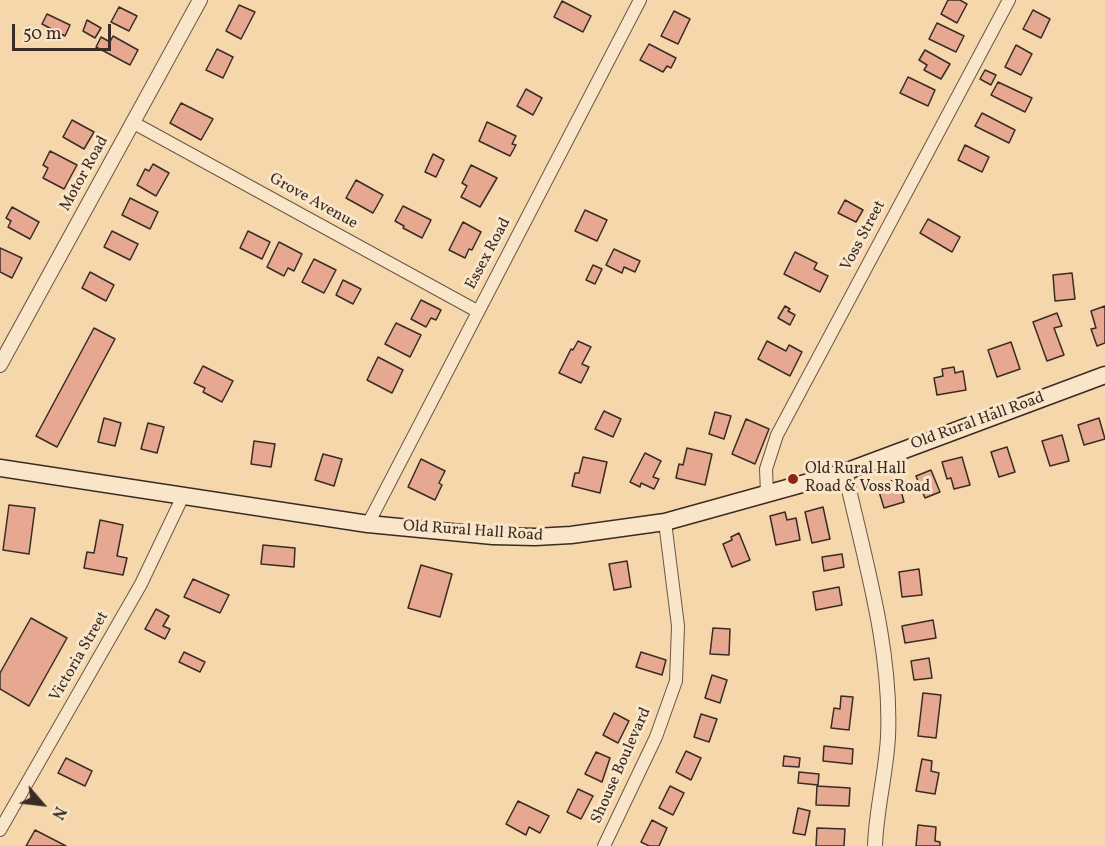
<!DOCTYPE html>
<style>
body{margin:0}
#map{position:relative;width:1105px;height:846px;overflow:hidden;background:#f6d7ab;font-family:Vollkorn,serif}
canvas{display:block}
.north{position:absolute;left:12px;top:774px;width:60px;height:60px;-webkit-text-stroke:4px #f9e5c8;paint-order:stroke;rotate:118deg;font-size:16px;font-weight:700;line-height:24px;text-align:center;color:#3a2b25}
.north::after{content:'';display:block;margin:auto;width:21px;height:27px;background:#3a2b25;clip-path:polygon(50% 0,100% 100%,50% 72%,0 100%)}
.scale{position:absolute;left:12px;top:24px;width:99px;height:27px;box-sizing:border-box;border:3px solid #3a2b25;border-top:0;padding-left:8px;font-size:18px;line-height:21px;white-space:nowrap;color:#3a2b25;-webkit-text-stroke:4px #f9e5c8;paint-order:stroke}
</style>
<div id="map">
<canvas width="1105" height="846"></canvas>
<div class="north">N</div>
<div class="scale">50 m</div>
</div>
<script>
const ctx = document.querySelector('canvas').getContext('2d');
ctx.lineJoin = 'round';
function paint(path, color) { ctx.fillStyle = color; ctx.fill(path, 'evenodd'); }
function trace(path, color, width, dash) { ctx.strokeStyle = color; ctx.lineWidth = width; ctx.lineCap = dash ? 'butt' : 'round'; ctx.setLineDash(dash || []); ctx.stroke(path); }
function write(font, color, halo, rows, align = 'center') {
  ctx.font = font + ' Vollkorn,serif'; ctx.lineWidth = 6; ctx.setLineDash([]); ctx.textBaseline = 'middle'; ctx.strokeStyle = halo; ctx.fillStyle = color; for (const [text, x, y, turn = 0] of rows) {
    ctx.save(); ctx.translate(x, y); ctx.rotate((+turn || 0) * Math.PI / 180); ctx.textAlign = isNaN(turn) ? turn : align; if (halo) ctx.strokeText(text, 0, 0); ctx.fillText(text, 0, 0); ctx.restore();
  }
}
const building = new Path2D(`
 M948 0H960L967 4 957 23 941 14Z
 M562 1 591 16 583 32 554 17Z
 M239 5 255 12 241 39 226 31Z
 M119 7 137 16 129 31 111 22Z
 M1033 10 1050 19 1041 38 1023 29Z
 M674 11 690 19 678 44 661 36Z
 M47 14 70 25 65 36 42 24Z
 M87 20 101 28 95 38 83 31Z
 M937 23 964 36 956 52 929 39Z
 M113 36 138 50 130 65 96 47 101 37 110 42Z
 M649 44 676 58 671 68 667 66 663 72 640 60Z
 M1016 45 1032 54 1021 75 1005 67Z
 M217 49 233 57 223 78 206 70Z
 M925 50 950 64 941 79 924 70 927 65 919 60Z
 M985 70 996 75 991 85 980 79Z
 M908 77 935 90 928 106 900 93Z
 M998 82 1032 98 1025 112 991 95Z
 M526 89 542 98 533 115 517 106Z
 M181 103 213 119 201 140 170 123Z
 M982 113 1015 130 1009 143 975 126Z
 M72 120 94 132 84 149 63 137Z
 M487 122 516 136 512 144 516 145 510 156 479 141Z
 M965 145 989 157 982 172 958 160Z
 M50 151 77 165 64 189 43 178 48 168 43 165Z
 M433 154 444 160 436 177 425 172Z
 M153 164 169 173 156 196 137 185 145 169 149 171Z
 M471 165 497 178 480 207 461 197 467 186 462 183Z
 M356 180 383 195 373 213 346 198Z
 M130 198 158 212 150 229 122 215Z
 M845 200 863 210 856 222 838 213Z
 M403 206 431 220 422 238 403 228 404 226 395 221Z
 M12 207 39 222 30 239 8 227 11 221 6 218Z
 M585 210 607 220 597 241 575 231Z
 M928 219 960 237 952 252 920 233Z
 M463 222 481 232 472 250 469 249 465 258 449 250Z
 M112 231 138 244 130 260 104 247Z
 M248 231 270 242 262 259 240 248Z
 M279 242 302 254 294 271 288 268 284 276 267 267Z
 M0 248 22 258 12 278 0 272Z
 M614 249 640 261 635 272 624 267 622 273 606 265Z
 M795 252 817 263 814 269 828 276 820 292 784 274Z
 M314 259 336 270 324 293 302 282Z
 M593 265 602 269 595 284 586 280Z
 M90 272 114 285 106 301 82 288Z
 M1072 273 1075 299 1055 301 1053 275Z
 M343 280 361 289 353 304 336 295Z
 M421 300 441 310 436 320 431 318 426 327 411 319Z
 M785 306 790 309 788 311 795 315 790 325 778 318Z
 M1105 306V343L1097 346 1091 329 1096 328 1091 311Z
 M1057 313 1062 326 1054 328 1064 355 1047 361 1033 322Z
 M396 323 421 335 410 357 385 344Z
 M94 328 115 339 57 447 36 436Z
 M578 341 591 347 582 364 589 367 581 383 559 373 571 349 573 350Z
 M767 341 786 351 789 345 802 352 790 376 758 359Z
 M1011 342 1020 369 997 377 988 350Z
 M378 357 403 370 392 393 367 380Z
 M203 366 233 381 222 402 203 392 205 388 194 383Z
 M954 367 955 373 963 371 966 390 937 395 934 378 943 376 942 369Z
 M604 411 621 419 613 437 595 429Z
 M715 412 731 416 724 439 709 434Z
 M104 418 121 423 115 446 98 442Z
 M1099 418 1105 439 1084 445 1078 425Z
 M746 419 769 429 755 464 732 454Z
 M148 423 164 427 157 453 141 449Z
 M1062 435 1069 461 1050 466 1042 441Z
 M254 441 275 444 271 467 251 464Z
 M1007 447 1015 472 999 477 991 452Z
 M687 448 712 454 705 485 676 478 679 464 683 465Z
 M645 453 661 461 653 477 659 479 654 489 641 483 640 487 630 482Z
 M323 454 342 459 334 486 315 480Z
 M583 457 607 462 600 493 572 486 575 473H579Z
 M962 457 970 485 954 489 951 478 947 479 942 462Z
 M421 459 445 471 439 483 442 485 435 500 408 487Z
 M931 470 940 492 925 498 916 476Z
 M898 479 904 502 884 508 877 485Z
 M9 505 35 508 29 554 3 550Z
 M823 507 830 539 812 543 805 512Z
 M785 512 787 520 796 518 800 540 776 545 770 516Z
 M100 520 123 525 117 556 127 558 123 575 84 568 87 552 94 553Z
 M739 533 750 560 732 567 723 544 732 540 731 537Z
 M263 545 295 548 294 567 261 564Z
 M842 554 844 567 824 571 822 557Z
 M627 561 631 587 614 590 609 564Z
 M421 565 452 574 440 617 408 608Z
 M919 569 922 595 902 597 899 572Z
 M193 579 229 595 220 613 184 597Z
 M839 587 842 605 816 610 813 592Z
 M156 609 169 616 163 626 170 629 165 639 145 629Z
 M31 618 67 638 29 706 0 689V673Z
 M933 620 936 638 905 643 902 626Z
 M713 628 730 629 729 655 710 654Z
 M184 652 205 662 200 672 179 662Z
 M641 652 666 660 662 675 636 667Z
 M929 658 932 678 914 680 911 661Z
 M712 675 727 680 720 703 705 698Z
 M923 693 941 695 936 738 918 736Z
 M841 696 853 697 849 730 831 728 834 708 840 709Z
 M614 713 629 721 618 743 603 735Z
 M701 714 717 719 709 742 694 737Z
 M824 746 853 749 852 764 823 761Z
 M686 751 701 758 691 780 676 772Z
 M596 752 610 758 602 782 585 774Z
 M784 756 800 758 799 767 783 766Z
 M66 758 92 771 85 786 58 773Z
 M922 759 932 761 931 771 939 773 935 794 916 791Z
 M799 772 819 774 818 785 798 783Z
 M670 786 684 793 673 815 659 808Z
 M817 786 850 788 849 806 816 805Z
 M578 789 593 796 581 819 567 812Z
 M518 801 549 816 540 833 529 827 526 835 506 824Z
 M798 808 810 811 805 835 793 833Z
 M652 820 667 828 659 846H649L641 842Z
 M918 825 936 827 935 841 940 842V846H916Z
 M817 828 845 829 844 846H816Z
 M35 830 66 846H26Z`);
paint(building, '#e6a891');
trace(building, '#3a2b25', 1.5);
const minor = new Path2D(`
 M132 122 477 311
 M767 493 766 469 777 435 1009 0
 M368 524 640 0
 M0 830 141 584 183 496
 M604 846 656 737 676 681 678 626 665 522`);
const tertiary = new Path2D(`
 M0 365 200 0
 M845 472C864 558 892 648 888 737 886 774 876 810 875 846`);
const secondary = new Path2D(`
 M0 468 368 524 493 536 535 537 571 535 665 522 845 472 1105 375`);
trace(minor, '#695646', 14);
trace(tertiary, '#695646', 16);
trace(secondary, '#3a2b25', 19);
trace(minor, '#f9e5c8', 12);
trace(tertiary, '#f9e5c8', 14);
trace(secondary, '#f9e5c8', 16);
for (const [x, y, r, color] of [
 [793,479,6,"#8f2418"]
]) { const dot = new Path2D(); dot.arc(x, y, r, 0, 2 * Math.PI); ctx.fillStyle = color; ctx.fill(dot); trace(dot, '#f9e5c8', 2); }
write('16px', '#3a2b25', '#f9e5c8', [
 ["Motor Road",85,174,-61],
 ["Grove Avenue",313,202,29],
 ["Voss Street",864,236,-62],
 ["Essex Road",489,254,-62],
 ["Old Rural Hall Road",978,422,-20],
 ["Old Rural Hall Road",473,532,4],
 ["Victoria Street",80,657,-60],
 ["Shouse Boulevard",622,766,-66]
]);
write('16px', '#3a2b25', '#f9e5c8', [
 ["Old Rural Hall",805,470],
 ["Road & Voss Road",805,488]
], 'left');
</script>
